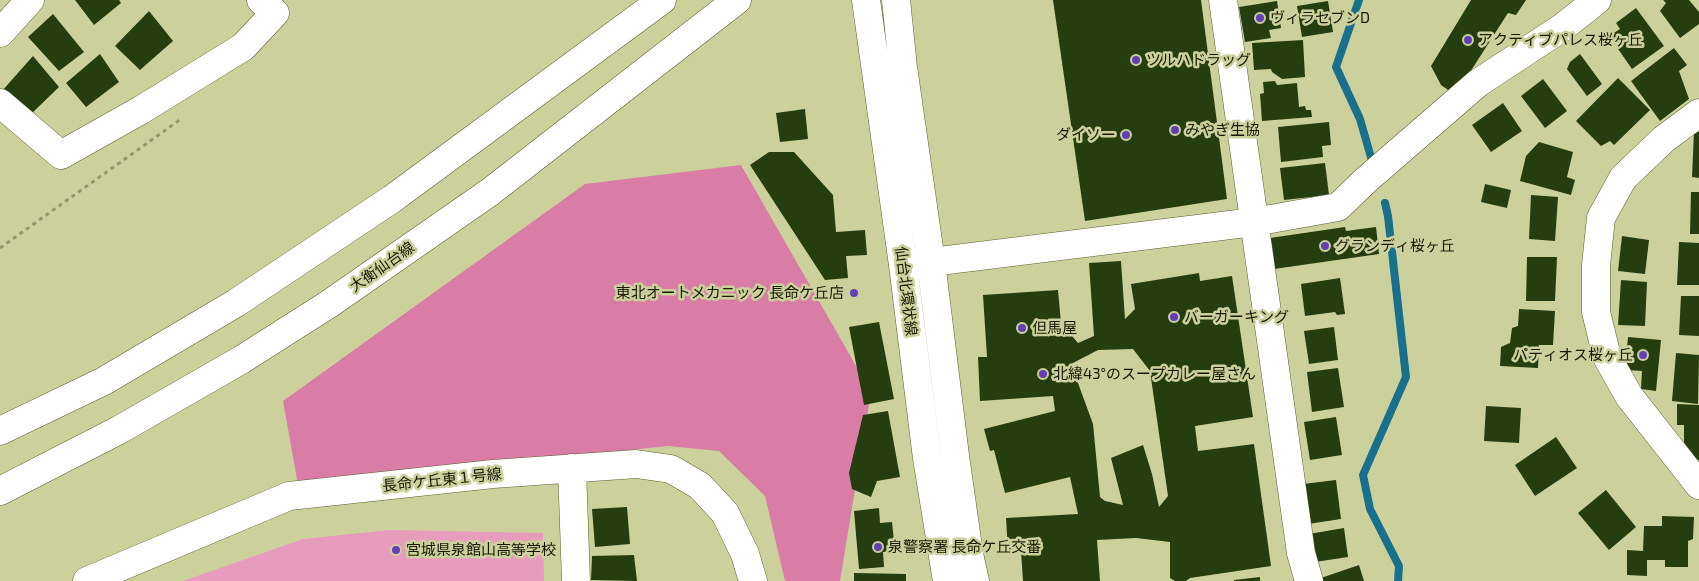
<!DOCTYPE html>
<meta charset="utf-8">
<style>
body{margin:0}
canvas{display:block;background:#ccd19c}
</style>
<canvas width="1699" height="581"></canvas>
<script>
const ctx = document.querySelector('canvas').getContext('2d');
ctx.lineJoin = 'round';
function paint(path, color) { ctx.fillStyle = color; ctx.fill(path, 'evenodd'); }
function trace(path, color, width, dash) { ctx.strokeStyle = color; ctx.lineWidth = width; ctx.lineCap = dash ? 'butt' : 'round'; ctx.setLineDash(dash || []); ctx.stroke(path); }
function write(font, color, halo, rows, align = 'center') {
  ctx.font = font + ' "Exo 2","Noto Sans JP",sans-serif'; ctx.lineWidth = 5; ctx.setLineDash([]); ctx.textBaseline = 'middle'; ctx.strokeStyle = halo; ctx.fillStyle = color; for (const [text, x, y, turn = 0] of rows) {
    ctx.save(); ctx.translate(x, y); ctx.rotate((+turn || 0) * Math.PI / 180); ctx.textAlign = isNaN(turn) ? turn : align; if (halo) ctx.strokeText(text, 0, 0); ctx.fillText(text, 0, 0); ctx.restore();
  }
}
paint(new Path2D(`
 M390 530 543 533 544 581H183L303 539Z`), '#e89cbd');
paint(new Path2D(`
 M741 165 871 392 840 581H785L765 496 719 451 668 446 298 485 283 401 585 184Z`), '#d97da7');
trace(new Path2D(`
 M1359 0 1336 67 1360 119 1372 161
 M1385 203 1388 216 1406 377 1363 475 1370 509 1399 566 1398 581`), '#19708d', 8);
paint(new Path2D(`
 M75 0H119L121 3 94 25Z
 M1053 0H1201L1227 199 1085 221Z
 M1471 0H1526L1516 15 1508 13 1463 83 1451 92 1441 85 1431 66Z
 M1663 0H1689L1699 12V24L1680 38 1660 11 1666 3Z
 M1277 1 1281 28 1269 30 1271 38 1245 42 1239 7Z
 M1328 1 1333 32 1302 37 1297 6Z
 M1636 8 1664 46 1632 69 1609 36 1620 29 1616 23Z
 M149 11 173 41 140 70 115 46Z
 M53 14 84 52 59 71 28 37Z
 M1303 40 1305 77 1282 79 1272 72 1271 69 1254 70 1252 43Z
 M1674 48 1687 65 1679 71 1689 99 1660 121 1631 81Z
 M100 54 119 82 86 107 66 83Z
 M1580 54 1602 84 1587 96 1567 69 1570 62Z
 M33 56 59 87 29 116 2 91Z
 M1618 78 1650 110 1614 145 1610 141 1601 146 1576 121Z
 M1543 79 1567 111 1545 128 1521 96Z
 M1275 81 1277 85 1297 83 1299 107 1305 106 1306 110H1311L1312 117 1262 121 1260 94 1264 93 1263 82Z
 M1503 103 1522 131 1491 152 1472 125Z
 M805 109 808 139 780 142 776 113Z
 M1329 122 1331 145 1322 146 1323 157 1281 162 1278 127Z
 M1694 132H1699V178L1692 177Z
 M1539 142 1573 152 1567 177 1575 180 1571 195 1520 181 1526 156Z
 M769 152H794L833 195 836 232 865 230 867 255 846 256 848 278 825 280 750 165Z
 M1325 163 1329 195 1284 200 1280 168Z
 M1485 184 1511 190 1507 208 1481 202Z
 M1691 192H1699V234H1690Z
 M1531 195 1558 197 1555 241 1529 239Z
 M1345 227 1346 231 1376 227 1379 254 1274 269 1270 238Z
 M1622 236 1649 240 1645 274 1618 271Z
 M1679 242 1699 243V285H1677Z
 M1527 257H1557L1555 301H1526Z
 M1121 261 1125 319 1135 309 1131 284 1199 273 1200 281 1232 276 1253 417 1195 426 1198 451 1254 444 1271 566 1190 578 1186 581H1175L1170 578V542L1136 538 1097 540 1100 581H1023L1021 551H1008L1006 518 1078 514 1070 477 1005 493 994 450 990 451 984 429 1055 411 1053 396 980 401 978 357H987L983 295 1058 290 1061 323 1078 343 1094 336 1089 263ZM1133 349 1150 371 1168 496 1159 507 1152 474 1143 445 1111 458 1123 505 1105 501 1100 497 1093 424 1071 364 1098 350Z
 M1340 278 1345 314 1337 315 1335 312 1305 316 1301 284Z
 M1621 280 1647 282 1645 326 1618 325Z
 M1681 296H1699V336L1679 335Z
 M1519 309 1555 311 1553 345H1539L1538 368 1500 366 1501 347 1510 343 1512 328 1518 326Z
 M879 322 894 399 864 405 849 327Z
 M1334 327 1338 360 1309 364 1304 331Z
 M1628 337 1661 340 1656 391 1641 389 1642 371 1625 370Z
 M1676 353 1699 355 1698 404 1672 401Z
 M1338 368 1344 407 1312 412 1307 372Z
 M1677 404 1699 405V460H1691L1692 452 1684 450V425H1677Z
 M1486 406 1521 408 1519 443 1484 441Z
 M888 411 900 477 877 481 871 497 852 489 849 473 863 415Z
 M1336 417 1342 455 1310 460 1304 422Z
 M1556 437 1577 468 1535 496 1515 465Z
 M1336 480 1341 519 1308 524 1303 484Z
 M1606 490 1636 527 1609 550 1578 513Z
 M627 507 630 544 595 547 592 509Z
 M879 508 880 523 892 522 895 551 883 552 884 567 859 569 854 511Z
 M1662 516 1694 517 1693 539 1688 541V567H1665V560H1647V576L1627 575V550L1643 551 1644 526H1662Z
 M1344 528 1348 557 1315 562 1309 534Z
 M634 555 637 581 591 580 592 556Z
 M1359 565 1364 581H1319L1318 579Z
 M854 573 906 574V581H854Z
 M1260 577V581H1234V580Z`), '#263d10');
const minor = new Path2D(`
 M1223 0 1301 553 1309 581
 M0 33 30 0
 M0 103 61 155 141 110 243 47 275 13 261 0
 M1699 113 1664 139 1623 178 1601 218 1596 265V312L1607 357 1629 396 1699 485
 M907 265 1254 222 1338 207 1366 180 1478 83 1563 27 1597 0
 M572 468 576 581
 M87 581 289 496 493 474 636 464 671 469 700 486 725 513 745 554 753 581`);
const major = new Path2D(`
 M866 0 903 265 927 458 947 581
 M896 0 903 67 931 262 955 456 969 554 975 581
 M0 431 104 381 236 303 392 199 662 0
 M0 491 119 430 241 360 329 304 490 192 737 0`);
trace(minor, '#5b5e2c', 29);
trace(major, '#5b5e2c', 29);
trace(new Path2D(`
 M0 248 181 119`), '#93976d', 3, [4, 4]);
trace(minor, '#fff', 28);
trace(major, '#fff', 28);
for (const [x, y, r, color] of [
 [1260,18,5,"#633fb7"],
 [1468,40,5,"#633fb7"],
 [1136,60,5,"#633fb7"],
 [1175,130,5,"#633fb7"],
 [1126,135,5,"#633fb7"],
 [1325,246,5,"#633fb7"],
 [854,293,5,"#633fb7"],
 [1174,317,5,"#633fb7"],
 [1022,328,5,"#633fb7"],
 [1643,355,5,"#633fb7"],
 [1043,374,5,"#633fb7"],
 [878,547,5,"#633fb7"],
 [396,550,5,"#633fb7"]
]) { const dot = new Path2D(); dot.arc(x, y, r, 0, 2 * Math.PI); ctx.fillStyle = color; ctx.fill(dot); trace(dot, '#ccd19c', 2); }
write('15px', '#181905', '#ccd19c', [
 ["ヴィラセブンD",1270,18],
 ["アクティブパレス桜ヶ丘",1478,40],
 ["ツルハドラッグ",1146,60],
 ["みやぎ生協",1185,130],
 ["ダイソー",1116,135,"right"],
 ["グランディ桜ヶ丘",1335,246],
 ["東北オートメカニック 長命ケ丘店",844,293,"right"],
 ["バーガーキング",1184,317],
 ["但馬屋",1032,328],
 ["パティオス桜ヶ丘",1633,355,"right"],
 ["北緯43°のスープカレー屋さん",1053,374],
 ["泉警察署 長命ケ丘交番",888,547],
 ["宮城県泉館山高等学校",406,550]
], 'left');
write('15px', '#181905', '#ccd19c', [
 ["大衡仙台線",382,267,-35],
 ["仙台北環状線",906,291,83],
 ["長命ケ丘東１号線",442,480,-6]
]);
</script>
